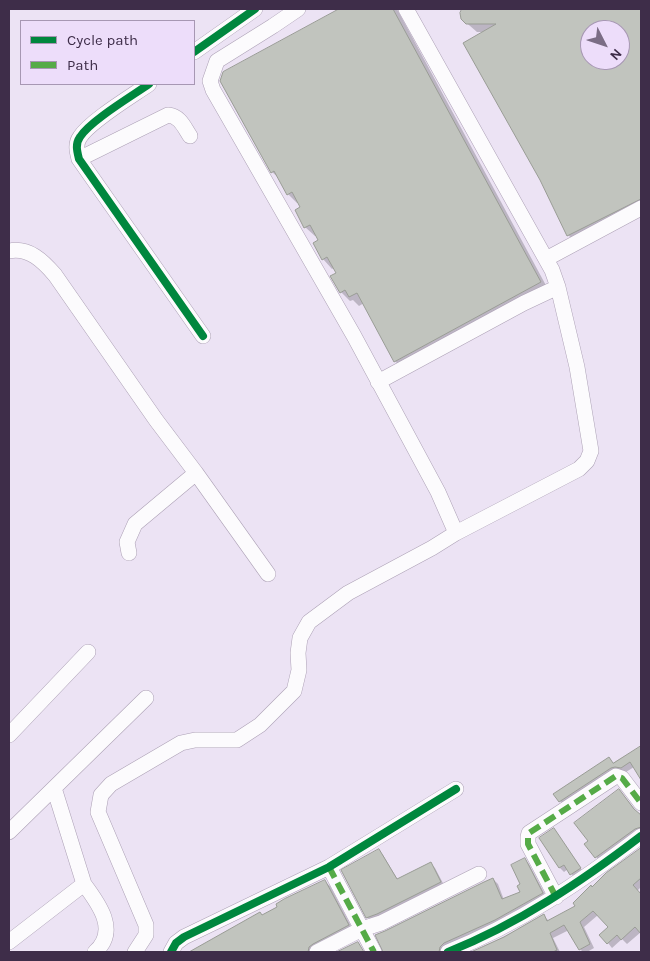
<!DOCTYPE html>
<style>
body{margin:0}
#map{position:relative;width:650px;height:961px;overflow:hidden;background:#ece3f4;font-family:Karla,sans-serif}
canvas{display:block}
.frame{position:absolute;inset:0;border:10px solid #3e2d49;pointer-events:none}
.legend{position:absolute;left:20px;top:20px;width:175px;height:65px;box-sizing:border-box;background:#edddfa;border:1px solid #a797b3;margin:0;padding:6px 9px;list-style:none;font-size:15px;color:#3e2d49}
.legend li{display:flex;align-items:center;gap:10px;height:25px}
.legend b{width:25px;border:1px solid #a797b3}
.north{position:absolute;left:580px;top:20px;width:50px;height:50px;box-sizing:border-box;background:#edddfa;border:1px solid #a797b3;border-radius:50%;rotate:131deg;font-size:14px;font-weight:700;line-height:20px;text-align:center;color:#3e2d49}
.north::after{content:'';display:block;margin:auto;width:18px;height:22px;background:#7b6d85;clip-path:polygon(50% 0,100% 100%,50% 72%,0 100%)}
</style>
<div id="map">
<canvas width="650" height="961"></canvas>
<div class="frame"></div>
<ul class="legend">
<li><b style="height:6px;background:#00873e"></b>Cycle path</li>
<li><b style="height:6px;background:#55ab47"></b>Path</li>
</ul>
<div class="north">N</div>
</div>
<script>
const ctx = document.querySelector('canvas').getContext('2d');
ctx.lineJoin = 'round';
function paint(path, color) { ctx.fillStyle = color; ctx.fill(path, 'evenodd'); }
function trace(path, color, width, dash) { ctx.strokeStyle = color; ctx.lineWidth = width; ctx.lineCap = dash ? 'butt' : 'round'; ctx.setLineDash(dash || []); ctx.stroke(path); }
paint(new Path2D(`
 M341 9H397L549 291 404 371 395 361 364 303 359 306 353 300 350 301 341 292 337 273 334 268 332 269 323 259 314 244 320 241 317 235 315 236 305 227 302 208 299 202 297 203 288 194 280 179 272 172 224 73Z
 M464 9H641V211L578 244 568 235 484 32H477L462 19 461 13ZM590 30H620V60H590Z
 M641 747V777L634 767 626 772 621 771 564 806 560 801Z
 M624 796 641 817V833L601 863 586 844Z
 M554 829 584 873 575 879 568 869 564 872 560 868 541 838Z
 M641 850V887L637 891 641 895V932L627 944 622 939 612 948 608 943 610 928 598 915 584 927 594 948 587 952H583L580 949 569 930 553 938 560 952H474L544 916 549 921 577 906 593 889Z
 M379 851 383 855 398 880 430 863 435 868 445 887 372 921 367 917Z
 M524 859 529 864 547 898 444 952H384L377 935 493 879 498 884 504 900 522 892Z
 M325 882 330 886 353 930 313 952H197Z`), '#0003');
const building = new Path2D(`
 M339 9H393L541 282 394 362 357 293 349 297 345 290 340 293 330 276 336 273 327 257 322 260 313 243 318 240 310 225 304 228 295 210 300 207 292 192 287 195 274 171 271 173 220 81 223 72Z
 M462 9H641V199L567 236 540 180 463 43 496 24H466L461 19 460 13ZM590 30H620V60H590Z
 M641 746V780L630 762 621 768 615 767 611 768 559 802 553 794 609 757 613 763Z
 M619 789 634 809 641 815V827L635 829 595 858 584 844 588 841 574 823Z
 M554 828 581 868 570 875 564 865 559 868 539 838Z
 M641 848V878L633 885 641 894V934L635 927 621 940 617 935 607 944 599 935 608 927 593 911 580 922 590 944 579 950 564 925 550 933 557 950 553 952H471L504 937 544 914 547 921 575 906 573 903 591 885 592 887 606 873Z
 M379 849 397 879 431 862 441 882 377 914 366 918 341 870Z
 M525 858 543 893 495 920 444 943 440 947 439 952H383L375 935 385 931 484 882 493 878 502 899 520 892 517 886 520 884 511 865Z
 M325 880 349 925 313 944 309 947 308 952H189L260 912 262 915 277 907 276 904 284 899Z
 M358 942 364 952H337Z`);
paint(building, '#c1c4be');
trace(building, '#999c95', 1);
const minor = new Path2D(`
 M194 52 255 9
 M149 84C132 96 90 121 80 137 75 144 77 151 79 159L203 336
 M79 159 168 115C180 116 184 127 190 136
 M9 251C29 247 43 261 55 275L156 420 196 473 268 574
 M546 259 641 208
 M378 382 524 303 558 287 552 270 406 9
 M456 533 579 469 587 461 591 451 577 367 558 287
 M129 553 127 542 135 524 196 473
 M9 735 88 652
 M9 832 146 698
 M329 867 374 952
 M84 884C99 904 119 931 95 952
 M556 897 528 844V837L529 833 616 776 622 778 641 803
 M9 942 84 884 54 788
 M135 952 146 935V925L98 812 101 795 111 784 181 743 195 740H237L260 725 294 691 299 670 298 653 300 638 309 622 348 593 432 548 456 533 438 492 354 336 213 90 210 81 217 61 273 26 298 9
 M171 952 176 943 184 937 329 867 456 789
 M317 952 362 929 381 923 479 874
 M448 952C518 924 581 882 641 836`);
trace(minor, '#aca0b5', 16);
trace(minor, '#fcfbfd', 15);
trace(new Path2D(`
 M329 867 374 952
 M556 897 528 844V837L529 833 616 776 622 778 641 803`), '#55ab47', 6, [12, 6]);
trace(new Path2D(`
 M194 52 255 9
 M149 84C132 96 90 121 80 137 75 144 77 151 79 159L203 336
 M171 952 176 943 184 937 329 867 456 789
 M448 952C518 924 581 882 641 836`), '#00873e', 8);
</script>
